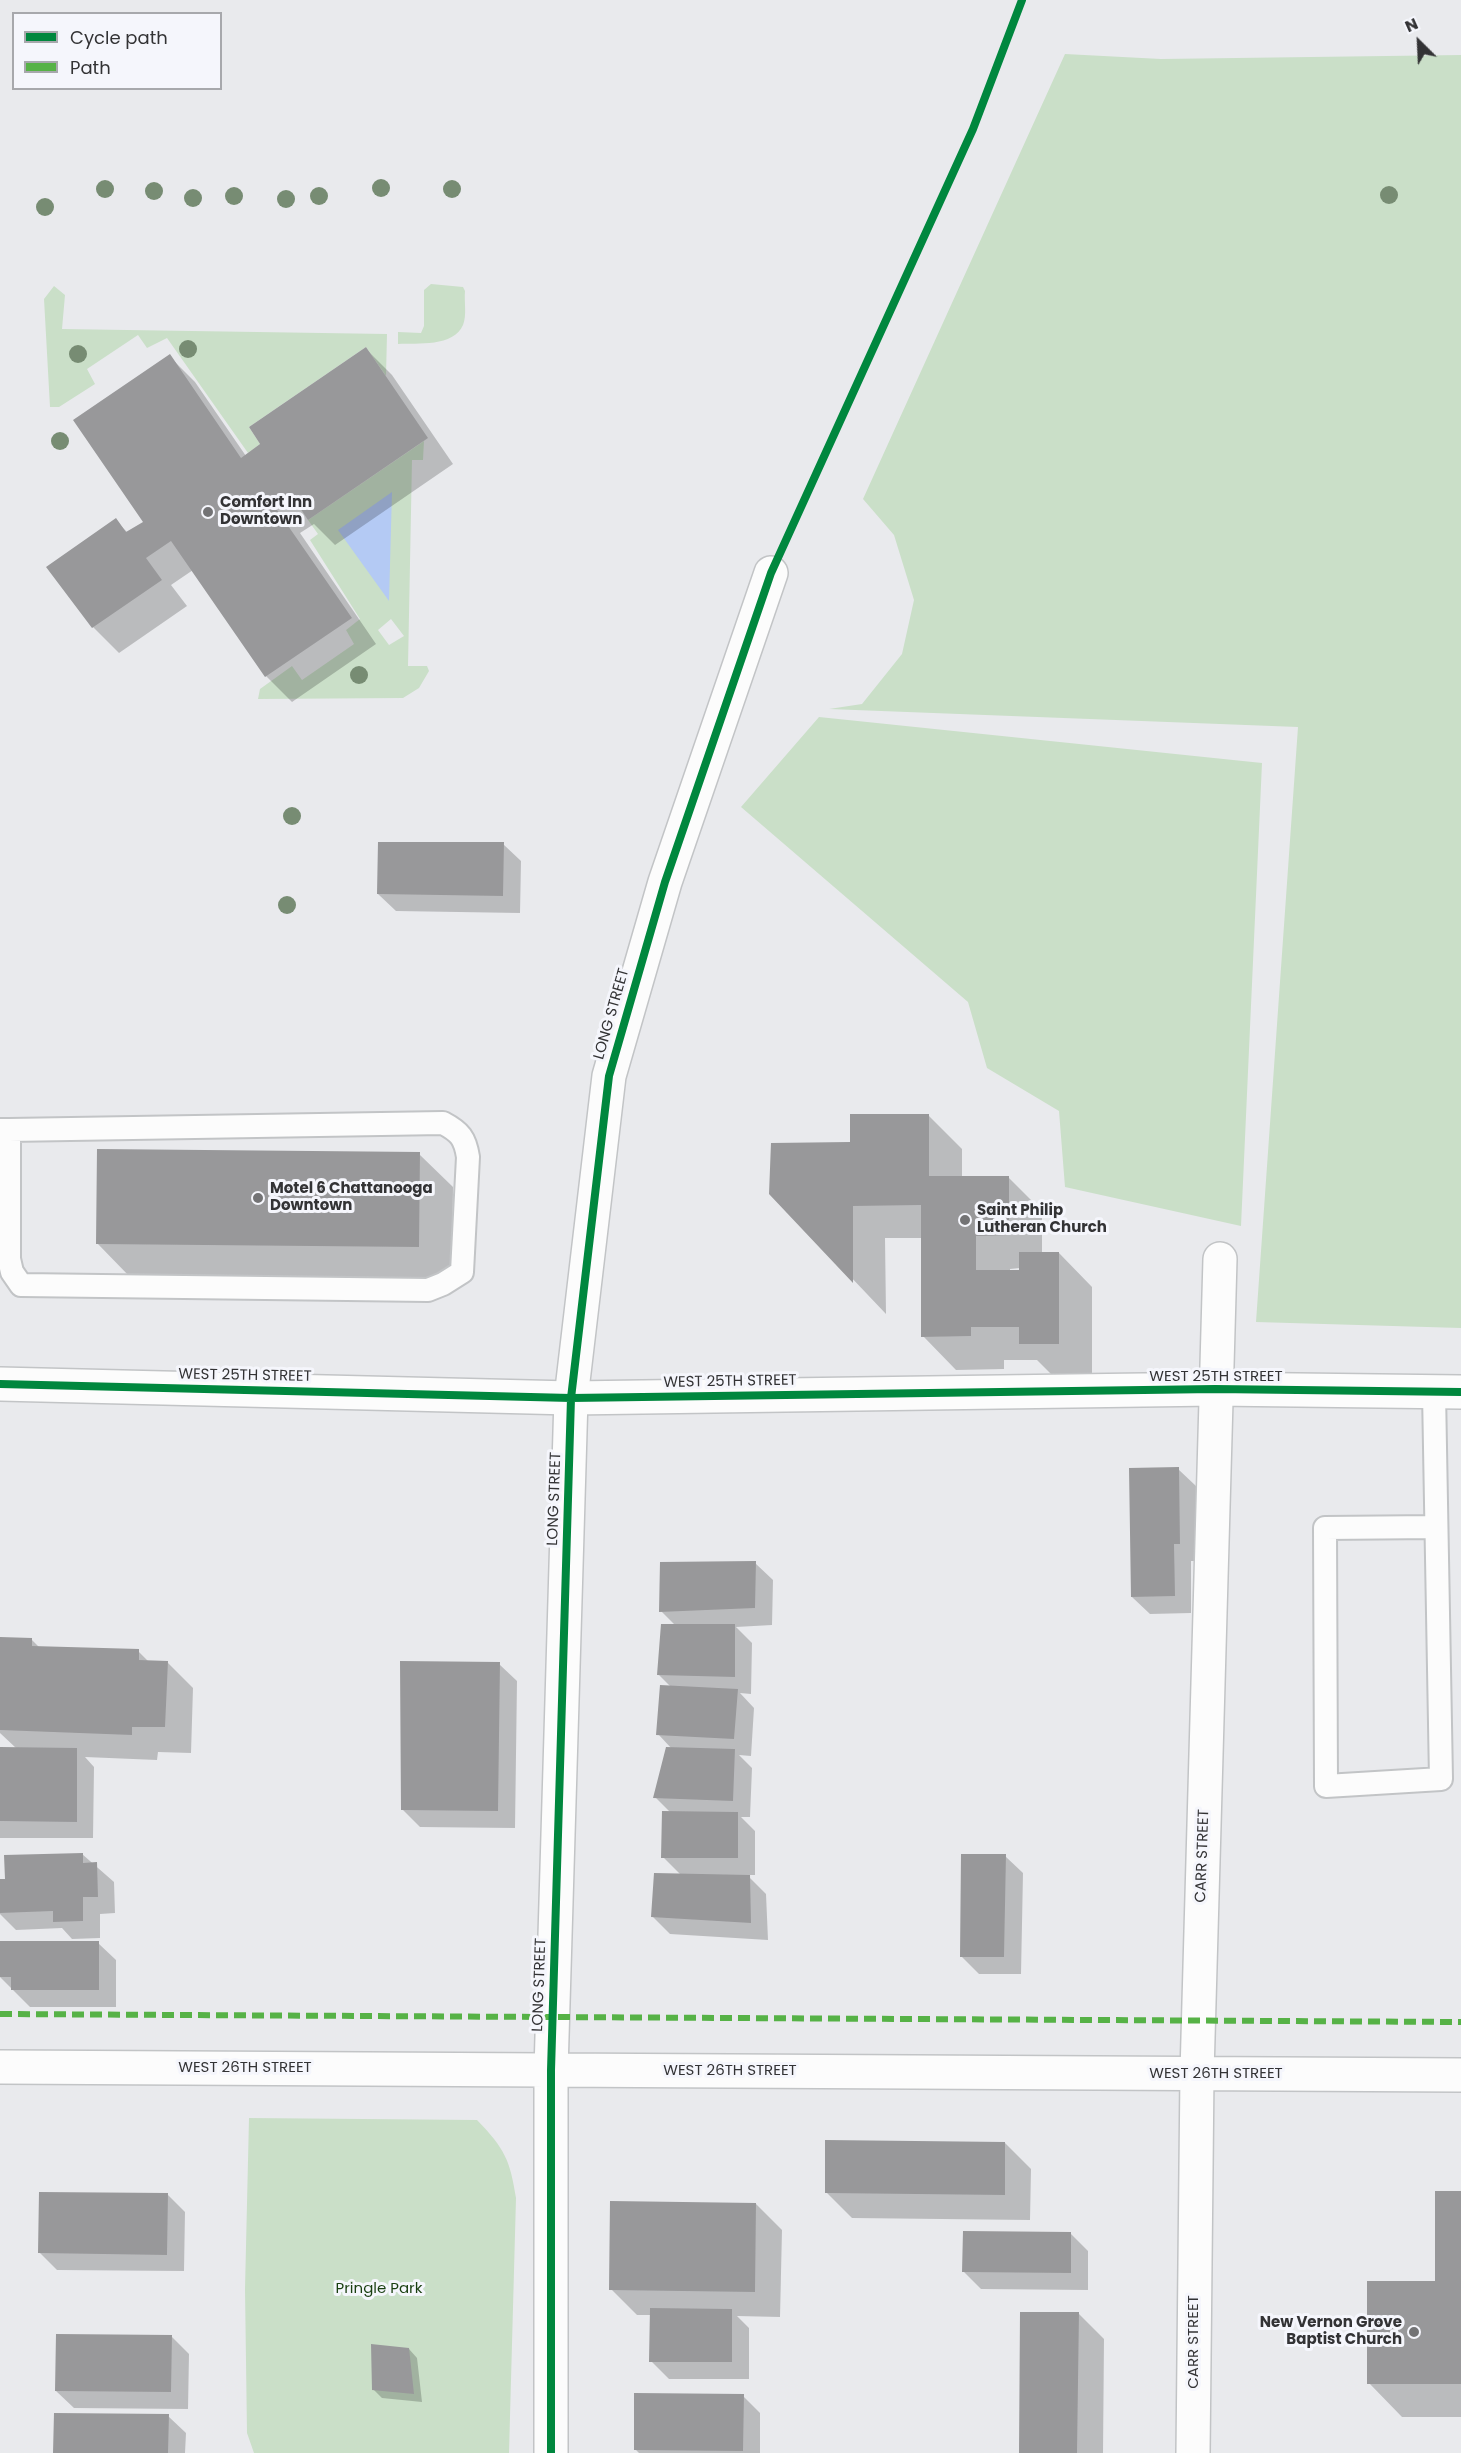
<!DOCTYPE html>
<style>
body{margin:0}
#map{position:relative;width:1461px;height:2453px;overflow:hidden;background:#e9eaed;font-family:Poppins,sans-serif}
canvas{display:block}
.legend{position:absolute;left:12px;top:12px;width:210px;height:78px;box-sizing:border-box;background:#f5f6fc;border:2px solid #a7a8ac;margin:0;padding:8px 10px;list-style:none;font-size:18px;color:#333335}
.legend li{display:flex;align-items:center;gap:12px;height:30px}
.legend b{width:30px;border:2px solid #a7a8ac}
.north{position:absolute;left:1389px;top:12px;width:60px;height:60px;-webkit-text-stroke:4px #f5f6fc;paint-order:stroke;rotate:336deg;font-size:16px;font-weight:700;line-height:24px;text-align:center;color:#333335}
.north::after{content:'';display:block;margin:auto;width:21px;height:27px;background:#333335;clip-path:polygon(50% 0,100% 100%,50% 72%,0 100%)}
</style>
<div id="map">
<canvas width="1461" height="2453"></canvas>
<ul class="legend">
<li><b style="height:8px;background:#00873e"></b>Cycle path</li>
<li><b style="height:8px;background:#56b246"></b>Path</li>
</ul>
<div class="north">N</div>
</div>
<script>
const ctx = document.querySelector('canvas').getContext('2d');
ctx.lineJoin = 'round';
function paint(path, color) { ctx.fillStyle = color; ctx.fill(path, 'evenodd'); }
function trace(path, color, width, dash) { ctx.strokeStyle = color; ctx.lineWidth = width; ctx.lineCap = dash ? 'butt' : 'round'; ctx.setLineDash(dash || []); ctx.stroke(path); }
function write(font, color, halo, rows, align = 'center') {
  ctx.font = font + ' Poppins,sans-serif'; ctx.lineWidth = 6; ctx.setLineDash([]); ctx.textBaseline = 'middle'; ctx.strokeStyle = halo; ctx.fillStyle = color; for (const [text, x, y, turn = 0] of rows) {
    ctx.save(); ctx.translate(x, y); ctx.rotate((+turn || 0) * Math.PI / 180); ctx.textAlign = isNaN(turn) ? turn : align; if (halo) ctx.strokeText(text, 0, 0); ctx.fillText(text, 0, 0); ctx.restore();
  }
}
paint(new Path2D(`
 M1065 54 1161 59 1461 55V1328L1256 1322 1298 727 829 709 862 704 902 654 914 600 894 535 863 499Z
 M431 284 463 287 465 291C464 301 467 316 463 325 454 347 417 343 398 344V332L421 333 424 326V290Z
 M54 286 65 295 62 329 387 334 386 376 366 347 249 427 260 444 248 453 167 338 147 348 138 335 87 369 95 384 59 407H50L44 299Z
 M424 441 423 460H412L408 666H427L429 671 419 688 403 698 258 699 260 689 292 666 302 680 354 644 346 630 360 619 310 540 318 534 308 520ZM391 619 404 636 389 645 378 630Z
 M819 717 1262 763 1241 1226 1065 1187 1059 1111 987 1068 968 1002 741 807Z
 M249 2118 477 2120C505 2149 510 2160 516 2198L509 2453H254L247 2433 245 2289Z`), '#cadfc8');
paint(new Path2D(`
 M392 492 389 601 338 530Z`), '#b4caf4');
paint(new Path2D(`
 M366 349 392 375 453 464 335 545 314 524 300 533 376 644 292 702 266 676 193 570 171 585 187 606 119 653 93 627 115 520 128 533 145 523 169 356 195 382 246 456 262 445Z
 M503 844 521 861 520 913 396 911 378 894Z
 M928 1115 962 1149V1177H1008L1042 1211V1254L1059 1253 1092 1287V1377H1054L1037 1360H1004V1369L956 1370 923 1336 922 1238H885L886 1314 771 1193 852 1144ZM1020 1268V1271H1010V1269Z
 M419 1154 453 1187 452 1280 130 1277 97 1243Z
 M1178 1469 1196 1486 1197 1561H1191V1613L1150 1614 1132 1597Z
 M755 1563 773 1580 772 1625 736 1627 752 1643 751 1694 740 1693 754 1708 751 1756 739 1755 752 1768 750 1817H741L755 1831V1875H747L766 1894 768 1940 670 1934 653 1917 681 1875 663 1857 671 1813 655 1797 672 1749 658 1734 671 1687 659 1675 675 1625 661 1611Z
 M31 1639 40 1648 138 1651 149 1662H167L193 1688 191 1753 158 1752 157 1760 85 1757 94 1767 93 1838H0V1748H16L0 1733V1648Z
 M499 1664 517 1681 515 1828 420 1827 402 1809Z
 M82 1854 114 1882 115 1913 100 1914V1938L72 1939 62 1928 16 1930 0 1914V1880H6Z
 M1005 1856 1023 1873 1021 1974H979L961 1956Z
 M0 1942 98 1943 116 1960V2007H30L0 1977Z
 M1005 2143 1031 2169 1030 2220 852 2218 826 2192Z
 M1461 2192V2417H1402L1369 2383 1437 2282Z
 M167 2194 185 2212 184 2271 57 2270 40 2253Z
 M756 2204 782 2230 780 2317 737 2316 749 2328V2379H669L651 2361V2315H637L611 2289Z
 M1071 2234 1088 2251V2290L981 2289 964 2272Z
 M1078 2313 1104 2339 1103 2453H1020Z
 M171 2336 189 2354 188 2409 74 2408 56 2391Z
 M409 2349 417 2358 422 2402 382 2398 373 2389Z
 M743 2396 760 2413V2453H639L635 2449Z
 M168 2416 186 2433 185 2453H55Z`), '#0003');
paint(new Path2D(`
 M366 347 428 438 308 520 292 496 275 507 352 618 265 677 171 541 146 558 162 580 92 628 46 567 116 518 126 532 143 522 73 420 170 354 241 458 260 444 249 427Z
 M378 842H504L503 896 377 894Z
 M850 1114H929V1176H1009V1235L976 1236V1270H1019V1252H1059V1344H1019V1327H971V1336L921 1337V1205L853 1206V1283L769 1194 771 1143 850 1142Z
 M97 1149 420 1152 419 1247 96 1244Z
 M1179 1467 1180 1544H1174L1175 1596 1131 1597 1129 1468Z
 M756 1561 755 1608 659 1612 660 1562Z
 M661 1624H735V1677L657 1675Z
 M0 1637 32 1638V1646L139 1649V1660L168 1661 165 1727H132V1735L0 1730Z
 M400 1661 500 1662 498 1811 401 1810Z
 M660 1685 738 1689 734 1739 656 1735Z
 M0 1747 77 1748V1822L0 1821Z
 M666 1747 735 1749 733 1801 653 1798Z
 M662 1811 738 1812V1858H661Z
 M83 1853V1863L97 1862 98 1897H83V1921L53 1922V1911L0 1913V1879H5L4 1855Z
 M961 1854H1006L1004 1957H960Z
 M654 1873 750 1875 751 1923 651 1917Z
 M0 1941H99V1990H11V1977H0Z
 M825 2140 1005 2142V2195L825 2193Z
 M1435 2191H1461V2384H1367V2281H1435Z
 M39 2192 168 2193 167 2255 38 2253Z
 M610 2201 756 2203 755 2292 609 2290Z
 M963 2231 1071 2232V2273L962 2272Z
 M650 2308 732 2309V2362H649Z
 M1020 2312H1079L1077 2453H1019Z
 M56 2334 172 2335 171 2392 55 2391Z
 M371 2344 409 2348 414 2394 372 2390Z
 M634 2393 744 2394 743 2451 634 2450Z
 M54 2413 169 2414 168 2453H53Z`), '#98989a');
const service = new Path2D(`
 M0 1130H9L443 1123C460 1132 465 1138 468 1157L462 1272 443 1284 428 1290 21 1285 12 1272 9 1259V1130
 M1434 1392 1441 1779 1326 1786 1325 1528 1436 1527`);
const minor = new Path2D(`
 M0 2067 1461 2075
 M551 2453V2070L571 1398 609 1076 665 882 771 573
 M1193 2453 1197 2073 1220 1259`);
const tertiary = new Path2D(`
 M0 1384 571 1398 1215 1389 1461 1392`);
trace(service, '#c2c4c6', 26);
trace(minor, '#c2c4c6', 36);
trace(tertiary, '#c2c4c6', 36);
trace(service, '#fcfcfc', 22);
trace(minor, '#fcfcfc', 33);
trace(tertiary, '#fcfcfc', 33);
trace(new Path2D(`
 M0 2014 1461 2022`), '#56b246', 6, [12, 6]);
trace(new Path2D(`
 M0 1384 571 1398 1215 1389 1461 1392
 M551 2453V2070L571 1398 609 1076 665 882 771 573 973 129 1022 0`), '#00873e', 8);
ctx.fillStyle = '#778c73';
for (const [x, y] of [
 [381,188],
 [105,189],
 [452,189],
 [154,191],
 [1389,195],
 [234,196],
 [319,196],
 [193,198],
 [286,199],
 [45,207],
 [188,349],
 [78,354],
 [60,441],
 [359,675],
 [292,816],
 [287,905]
]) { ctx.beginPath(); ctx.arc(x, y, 9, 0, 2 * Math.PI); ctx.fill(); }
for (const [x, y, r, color] of [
 [208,512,6,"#737375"],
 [258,1198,6,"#737375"],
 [965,1220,6,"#737375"],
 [1414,2332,6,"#737375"]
]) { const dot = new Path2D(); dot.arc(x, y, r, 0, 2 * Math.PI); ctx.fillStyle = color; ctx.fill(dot); trace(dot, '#f5f6fc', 2); }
write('bold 15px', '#333335', '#f5f6fc', [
 ["Comfort Inn",220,503],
 ["Downtown",220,520],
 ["Motel 6 Chattanooga",270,1189],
 ["Downtown",270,1206],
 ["Saint Philip",977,1211],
 ["Lutheran Church",977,1228],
 ["New Vernon Grove",1402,2323,"right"],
 ["Baptist Church",1402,2340,"right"]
], 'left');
write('15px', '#333335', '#f5f6fc', [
 ["LONG STREET",612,1014,-74],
 ["WEST 25TH STREET",245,1376,1],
 ["WEST 25TH STREET",1216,1377],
 ["WEST 25TH STREET",730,1382,-1],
 ["LONG STREET",555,1499,-88],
 ["CARR STREET",1203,1856,-88],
 ["LONG STREET",540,1985,-88],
 ["WEST 26TH STREET",245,2068],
 ["WEST 26TH STREET",730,2071],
 ["WEST 26TH STREET",1216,2074],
 ["CARR STREET",1194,2342,-90]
]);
write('15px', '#193f10', '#f5f6fc', [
 ["Pringle Park",379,2289]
]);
</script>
